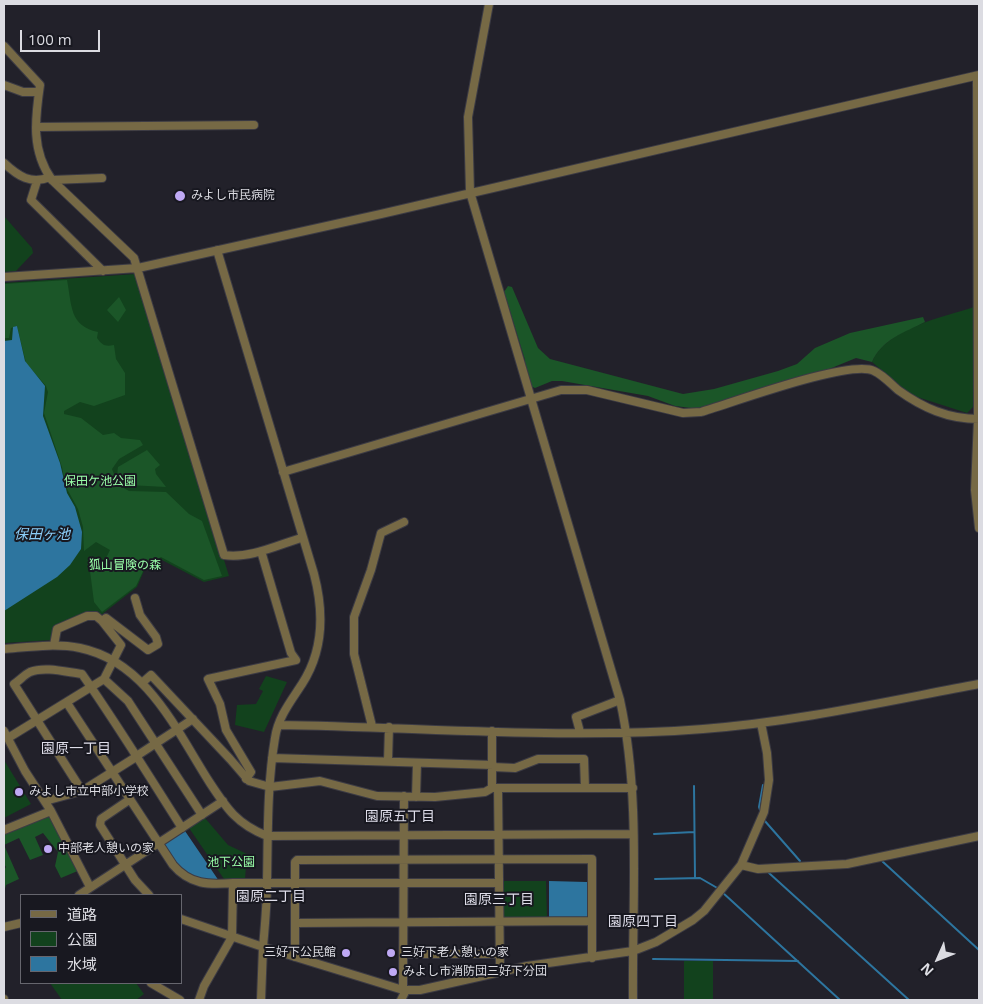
<!DOCTYPE html>
<meta charset="utf-8">
<style>
body{margin:0}
#map{position:relative;width:983px;height:1004px;overflow:hidden;background:#22212a;font-family:"Open Sans","Noto Sans JP",sans-serif}
canvas{display:block}
.frame{position:absolute;inset:0;border:5px solid #dcdce2;pointer-events:none}
.legend{position:absolute;left:20px;top:894px;width:162px;height:90px;box-sizing:border-box;background:#181820;border:1px solid #66666e;margin:0;padding:6px 9px;list-style:none;font-size:15px;color:#dcdce2}
.legend li{display:flex;align-items:center;gap:10px;height:25px}
.legend b{width:25px;border:1px solid #66666e}
.north{position:absolute;left:913px;top:934px;width:50px;height:50px;-webkit-text-stroke:4px #181820;paint-order:stroke;rotate:226deg;font-size:14px;font-weight:700;line-height:20px;text-align:center;color:#dcdce2}
.north::after{content:'';display:block;margin:auto;width:18px;height:22px;background:#dcdce2;clip-path:polygon(50% 0,100% 100%,50% 72%,0 100%)}
.scale{position:absolute;left:20px;top:30px;width:80px;height:22px;box-sizing:border-box;border:2px solid #dcdce2;border-top:0;padding-left:6px;font-size:15px;line-height:18px;white-space:nowrap;color:#dcdce2;-webkit-text-stroke:4px #181820;paint-order:stroke}
</style>
<div id="map">
<canvas width="983" height="1004"></canvas>
<div class="frame"></div>
<ul class="legend">
<li><b style="height:6px;background:#766945"></b>道路</li>
<li><b style="height:14px;background:#12421d"></b>公園</li>
<li><b style="height:14px;background:#2d759f"></b>水域</li>
</ul>
<div class="north">N</div>
<div class="scale">100 m</div>
</div>
<script>
const ctx = document.querySelector('canvas').getContext('2d');
ctx.lineJoin = 'round';
function paint(path, color) { ctx.fillStyle = color; ctx.fill(path, 'evenodd'); }
function trace(path, color, width, dash) { ctx.strokeStyle = color; ctx.lineWidth = width; ctx.lineCap = dash ? 'butt' : 'round'; ctx.setLineDash(dash || []); ctx.stroke(path); }
function write(font, color, halo, rows, align = 'center') {
  ctx.font = font + ' "Open Sans","Noto Sans JP",sans-serif'; ctx.lineWidth = 4; ctx.setLineDash([]); ctx.textBaseline = 'middle'; ctx.strokeStyle = halo; ctx.fillStyle = color; for (const [text, x, y, turn = 0] of rows) {
    ctx.save(); ctx.translate(x, y); ctx.rotate((+turn || 0) * Math.PI / 180); ctx.textAlign = isNaN(turn) ? turn : align; if (halo) ctx.strokeText(text, 0, 0); ctx.fillText(text, 0, 0); ctx.restore();
  }
}
paint(new Path2D(`
 M4 216 32 248 33 253 16 271 4 272Z
 M136 274 229 576 204 582 160 559 146 566 137 587 101 615 98 611 68 623 52 640 4 643V283Z
 M974 307 973 407 967 413 911 395 872 362C885 329 943 317 974 307Z
 M266 676 287 682 264 732 235 725 237 705 256 704 263 691 259 689Z
 M4 760 31 804 4 818Z
 M205 818 228 845 247 854 245 879H224L189 828Z
 M502 881H546L547 919H503Z
 M684 961H713V1000H684Z
 M50 983H136L144 994 136 1000H62Z`), '#12421d');
paint(new Path2D(`
 M67 280C72 305 69 326 98 332L97 338C102 345 105 347 114 345L116 359 125 373V395L94 406 80 402 64 411V414L81 418 103 435 114 433 121 438 140 440 143 445 119 459 112 469 118 485 129 491 166 492 189 514 202 521 222 576 204 580 161 557 146 565 136 586 102 612 94 602 90 571 96 565 102 566 110 550 96 542 84 551 83 527 78 509 66 487 62 467 44 413 48 392 46 386 26 363 17 326 11 328 9 338H4V284Z
 M508 286 512 287 538 348 550 359 683 394 714 389 778 371 797 364 815 348 850 333 923 317 925 322C905 332 881 340 872 362L856 358 817 374 699 409 675 406 648 396 562 381H552L535 388 530 386 523 361 525 360 504 292Z
 M119 297 126 310 118 322 107 310Z
 M147 450 160 465 155 469 156 474 166 487 128 485C120 482 116 477 118 467Z
 M49 815 80 870 61 878 55 866 58 852 43 833 35 837 43 855 30 860 19 838 4 845 19 879 6 885 4 892V870L6 867 4 864V833Z`), '#1b5628');
paint(new Path2D(`
 M17 326 25 361 45 386 43 416 60 463 67 493 75 507 82 532 81 549 70 565 57 577 4 611V341L12 340 13 327Z
 M185 831 219 881C188 882 179 868 163 845Z
 M549 881 587 882 588 919 549 918Z`), '#2d759f');
trace(new Path2D(`
 M694 786 695 878
 M761 813 759 807 763 785
 M764 820 800 861
 M654 834 694 832
 M882 861 979 950
 M769 873 909 1000
 M655 879 700 878 719 889
 M722 892 840 1000
 M653 959 798 961`), '#2d759f', 2);
const minor = new Path2D(`
 M489 4 468 117 470 192 620 700C641 796 632 902 633 1000
 M4 46 40 85C35 119 31 151 52 180L134 258 224 555C249 559 278 545 301 538
 M977 76 978 419 975 490 979 528
 M4 85 23 92H39
 M36 127 254 125
 M4 163C18 176 31 185 50 177
 M52 180 102 178
 M37 181 31 200 103 271
 M217 250 314 574C324 612 324 650 302 684 291 701 278 717 275 738 267 785 268 834 267 882 267 904 265 925 263 947L403 990H420L527 966 633 951 656 942 693 920 704 911 741 865 764 812 769 780 767 753 761 723
 M4 277 138 268 381 214 979 75
 M283 472 561 390H587L683 413 701 412C732 403 850 359 874 371 883 375 891 384 898 390 923 408 948 419 979 419
 M54 645 57 629 87 616H96L102 621 106 618 148 650 158 644 156 637 140 615 135 598
 M4 649C29 647 55 643 80 648 147 662 176 730 210 783 227 809 237 824 267 836L632 834
 M104 679 128 701 202 815
 M143 682 151 675 230 759 249 781 270 787 320 781 377 796 435 797 485 792 492 788H633
 M67 703 173 865C190 885 209 885 233 883H499
 M279 725C420 727 563 740 703 729 796 722 888 701 979 684
 M372 726 354 654V617L371 570 381 533 404 522
 M4 731 25 771 51 811 90 887
 M492 731V788
 M580 732 576 717 620 700
 M8 738 104 679 121 645 102 621
 M272 758 493 765
 M388 761 389 727
 M493 767 515 768 538 759H584L585 788
 M246 779 251 772 226 730 220 704 208 679 296 660 291 653 261 551
 M498 788 500 972
 M416 797 417 763
 M129 800 101 819 100 825 135 880 149 895
 M45 801 82 791
 M182 828C149 776 117 724 82 674 66 672 45 666 30 672 24 675 19 681 14 684L82 791 136 757 138 755 193 719
 M4 830 51 811
 M741 865 758 869 847 864 979 836
 M79 895 223 801
 M181 919 263 947 261 1000
 M296 923 592 921V958
 M4 927 21 923
 M404 954H499
 M295 957V862L297 860 592 859V921
 M151 983 180 1000
 M403 990 404 796
 M4 999V1000
 M199 1000 204 986 232 937 233 883
 M401 1000 406 990`);
trace(minor, '#3c3b44', 10);
trace(minor, '#766945', 8);
for (const [x, y, r, color] of [
 [180,196,6,"#bfa9f4"],
 [19,792,5,"#bfa9f4"],
 [48,849,5,"#bfa9f4"],
 [346,953,5,"#bfa9f4"],
 [391,953,5,"#bfa9f4"],
 [393,972,5,"#bfa9f4"]
]) { const dot = new Path2D(); dot.arc(x, y, r, 0, 2 * Math.PI); ctx.fillStyle = color; ctx.fill(dot); trace(dot, '#181820', 2); }
write('12px', '#dcdce2', '#181820', [
 ["みよし市民病院",191,196],
 ["みよし市立中部小学校",29,792],
 ["中部老人憩いの家",58,849],
 ["三好下公民館",336,953,"right"],
 ["三好下老人憩いの家",401,953],
 ["みよし市消防団三好下分団",403,972]
], 'left');
write('12px', '#99fea8', '#181820', [
 ["保田ケ池公園",100,482],
 ["狐山冒険の森",125,566],
 ["池下公園",231,863]
]);
write('italic 14px', '#8accf7', '#181820', [
 ["保田ヶ池",42,535]
]);
write('14px', '#dedde9', '#181820', [
 ["園原一丁目",76,749],
 ["園原五丁目",400,817],
 ["園原二丁目",271,897],
 ["園原三丁目",499,900],
 ["園原四丁目",643,922]
]);
</script>
